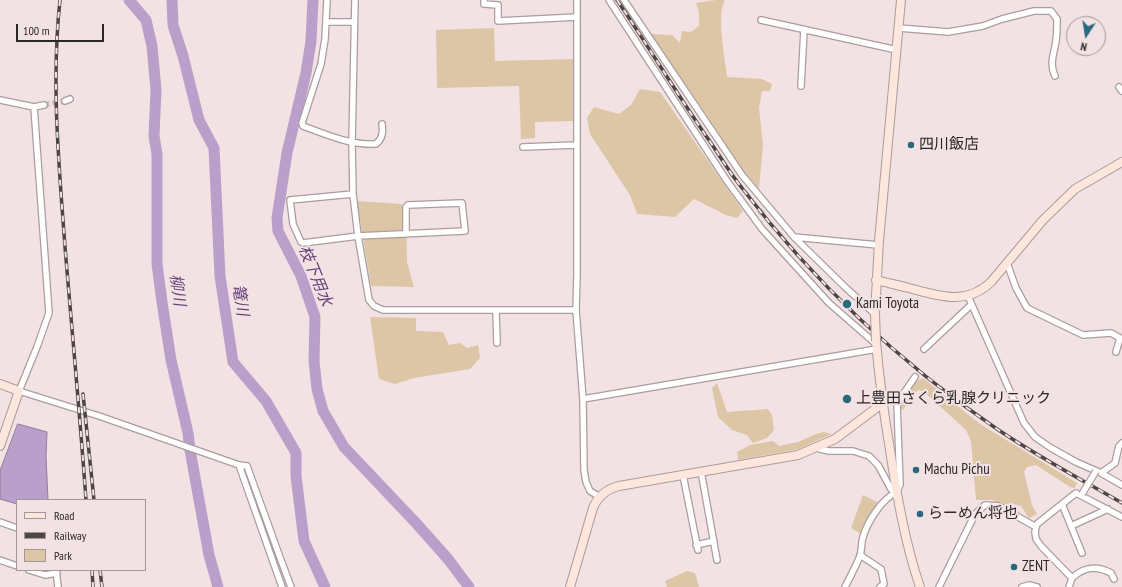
<!DOCTYPE html>
<meta charset="utf-8">
<style>
body{margin:0}
#map{position:relative;width:1122px;height:587px;overflow:hidden;background:#f3e2e3;font-family:"PT Sans Narrow",sans-serif}
canvas{display:block}
.legend{position:absolute;left:16px;top:499px;width:130px;height:72px;box-sizing:border-box;background:#f3e2e3;border:1px solid #a39797;margin:0;padding:5px 7px;list-style:none;font-size:12px;color:#2c2626}
.legend li{display:flex;align-items:center;gap:8px;height:20px}
.legend b{width:20px;border:1px solid #a39797}
.north{position:absolute;left:1066px;top:16px;width:40px;height:40px;box-sizing:border-box;background:#f3e2e3;border:1px solid #a39797;border-radius:50%;rotate:192deg;font-size:11px;font-weight:700;line-height:16px;text-align:center;color:#2c2626}
.north::after{content:'';display:block;margin:auto;width:14px;height:18px;background:#28697d;clip-path:polygon(50% 0,100% 100%,50% 72%,0 100%)}
.scale{position:absolute;left:16px;top:24px;width:88px;height:18px;box-sizing:border-box;border:2px solid #2c2626;border-top:0;padding-left:5px;font-size:12px;line-height:14px;white-space:nowrap;color:#2c2626;-webkit-text-stroke:3px #f3e2e3;paint-order:stroke}
</style>
<div id="map">
<canvas width="1122" height="587"></canvas>
<ul class="legend">
<li><b style="height:5px;background:#fde6dc"></b>Road</li>
<li><b style="height:5px;background:#4e4646"></b>Railway</li>
<li><b style="height:11px;background:#ddc6a5"></b>Park</li>
</ul>
<div class="north">N</div>
<div class="scale">100 m</div>
</div>
<script>
const ctx = document.querySelector('canvas').getContext('2d');
ctx.lineJoin = 'round';
function paint(path, color) { ctx.fillStyle = color; ctx.fill(path, 'evenodd'); }
function trace(path, color, width, dash) { ctx.strokeStyle = color; ctx.lineWidth = width; ctx.lineCap = dash ? 'butt' : 'round'; ctx.setLineDash(dash || []); ctx.stroke(path); }
function write(font, color, halo, rows, align = 'center') {
  ctx.font = font + ' "PT Sans Narrow","Noto Sans JP",sans-serif'; ctx.lineWidth = 4; ctx.setLineDash([]); ctx.textBaseline = 'middle'; ctx.strokeStyle = halo; ctx.fillStyle = color; for (const [text, x, y, turn = 0] of rows) {
    ctx.save(); ctx.translate(x, y); ctx.rotate((+turn || 0) * Math.PI / 180); ctx.textAlign = isNaN(turn) ? turn : align; if (halo) ctx.strokeText(text, 0, 0); ctx.fillText(text, 0, 0); ctx.restore();
  }
}
paint(new Path2D(`
 M716 0H725C716 15 725 58 727 77L762 79 772 84 770 91H762L759 108 763 145 759 189 743 170 700 105 650 34 672 35 680 43 682 31 691 32 699 26V12L696 3Z
 M494 28 495 61 573 59 575 121 535 122V138L521 139 519 86 437 88 436 30Z
 M640 89 660 92 743 211 737 218 726 215 694 199 675 217 637 214 630 195 590 134 587 118 594 107 619 114 631 105Z
 M357 201 401 204 406 213 407 262 414 287 371 286Z
 M370 317 416 318V331L443 332 449 345 460 343 467 348 478 345 480 358 470 369 414 378 395 384 379 379Z
 M923 378 980 424 1077 483 1075 488 1070 487 1036 465 1027 467 1024 472 1032 505 1037 514 1029 518 1021 506 1013 504 1007 507 992 500H976L971 441 966 430 923 391 918 390 910 399 906 406 903 410 899 407C903 396 912 382 923 378Z
 M717 383 727 412 768 409 772 415 774 430 767 438 753 443 747 435 732 430 718 417 712 388Z
 M824 432 832 434 799 449 738 460 737 452 750 445 773 441 779 446 798 442 816 434Z
 M863 495 879 503 861 534 851 528Z
 M687 571 695 573 699 587H667L665 581Z`), '#ddc6a5');
const water = new Path2D(`
 M18 424 47 432 46 456 48 500H17V504L0 499V471Z`);
paint(water, '#bb9fcb');
trace(water, '#907b9a', 1);
trace(new Path2D(`
 M129 0 146 20 152 46 156 90 154 136 157 154V264L162 302 171 360 188 433 190 450 209 555 218 587
 M172 0 173 25 183 56 199 120 214 148 220 276 233 362 266 401 296 453V476L304 541 325 587
 M313 0 311 41 306 73 287 153 277 218 278 231 301 276 315 317 314 361 317 389 323 411 344 447 416 523 448 559 469 587`), '#bb9fcb', 11);
trace(new Path2D(`
 M44 105 65 101
 M759 214 765 209`), '#cbbcbd', 5.5, [5.5, 3]);
const street = new Path2D(`
 M327 0 325 39 321 64 302 123 303 126C327 135 350 145 376 144 383 138 383 132 382 124
 M355 0 352 143 353 194 358 236 369 300 374 306 383 310H576
 M484 0V4L498 5V21L577 17
 M577 0V275L576 310 583 399 584 470 586 482 590 491 600 497
 M609 0 727 181 762 229 829 303 876 344
 M624 0 742 175 794 237 846 288 875 314
 M761 20 897 50
 M326 22H354
 M899 28 948 32 983 26 1002 19 1034 11H1051L1057 19C1057 26 1057 34 1056 41 1054 54 1049 64 1055 76
 M801 86 804 30
 M1119 87 1122 91
 M0 100 34 107 44 105
 M65 101 70 99
 M34 107 49 313 37 347 19 391 99 416 239 465 247 466 278 552 291 587
 M523 147 577 145
 M353 194 290 200 293 224 301 242 303 243 358 236 465 231 462 203 408 205 406 207V234
 M794 237 878 245
 M1007 263 1016 288 1027 308 1083 335 1111 333 1120 338 1116 352
 M968 296 1024 423 1035 437 1051 448 1076 462 1101 473 1122 485
 M496 310 497 343
 M924 349 971 305
 M583 399 877 349
 M816 448 829 451H853L869 456 878 465 891 489 896 493
 M239 465 282 587
 M701 471 717 560
 M1101 473 1115 463 1119 446 1122 443
 M683 475 698 550
 M1062 504 1082 553
 M0 522 17 528
 M1071 526 1108 509
 M696 545 714 541
 M860 555 881 569 884 584 880 587
 M0 560 17 566
 M29 570 45 575 57 573
 M56 570 58 587
 M1072 578C1084 567 1096 565 1111 573L1114 579
 M845 587C850 577 856 566 860 556 862 550 861 543 863 537 867 523 882 498 896 493L900 485 897 403 915 377
 M939 587 975 514 985 505 999 506 1036 527
 M1022 587 1029 585 1037 587
 M1069 587 1072 578 1041 546 1036 539 1035 532 1037 524 1076 493 1122 517`);
const secondary = new Path2D(`
 M876 280C887 283 898 285 909 288 939 296 966 306 991 282L1043 220 1075 189 1122 162
 M875 314 879 241 901 0
 M876 341C879 378 884 414 890 450 897 496 905 543 920 587
 M0 384 19 391 0 446
 M570 587 593 508C598 496 607 489 619 486L798 455 835 439 883 403`);
trace(street, '#ab9c9d', 8);
trace(secondary, '#ab9c9d', 10);
trace(street, '#fff', 5.5);
trace(secondary, '#fde6dc', 8);
const rail = new Path2D(`
 M60 0C51 83 59 165 65 247 72 331 80 416 86 500
 M617 0C649 47 678 96 711 143 721 158 730 173 742 188 813 281 900 363 997 429 1037 456 1080 479 1122 503
 M83 394 94 500
 M92 570 93 587
 M100 570 102 587`);
trace(rail, '#4e4646', 3.5);
trace(rail, '#f3e2e3', 2, [6]);
const streetBridge = new Path2D(`
 M1082 494 1096 471`);
const secondaryBridge = new Path2D(`
 M875 314 876 341`);
trace(streetBridge, '#ab9c9d', 8, []);
trace(secondaryBridge, '#ab9c9d', 10, []);
trace(streetBridge, '#fff', 5.5);
trace(secondaryBridge, '#fde6dc', 8);
for (const [x, y, r, color] of [
 [911,145,4,"#28697d"],
 [847,304,5,"#28697d"],
 [847,399,5,"#28697d"],
 [916,470,4,"#28697d"],
 [920,514,4,"#28697d"],
 [1014,567,4,"#28697d"]
]) { const dot = new Path2D(); dot.arc(x, y, r, 0, 2 * Math.PI); ctx.fillStyle = color; ctx.fill(dot); trace(dot, '#f3e2e3', 1.5); }
write('15px', '#2c2626', '#f3e2e3', [
 ["四川飯店",919,145],
 ["Kami Toyota",856,304],
 ["上豊田さくら乳腺クリニック",856,399],
 ["Machu Pichu",924,470],
 ["らーめん将也",928,514],
 ["ZENT",1022,567]
], 'left');
write('italic 16px', '#653f78', '#f3e2e3', [
 ["枝下用水",315,276,68],
 ["柳川",177,290,82],
 ["篭川",240,300,81]
]);
</script>
